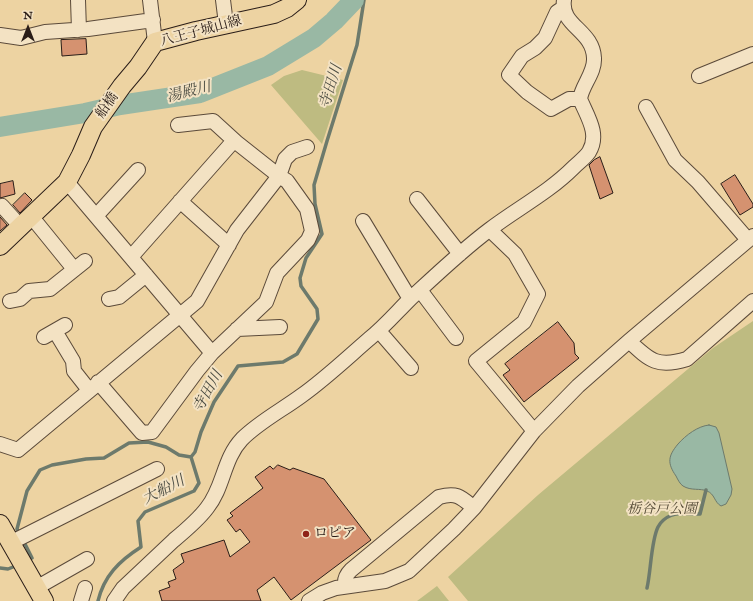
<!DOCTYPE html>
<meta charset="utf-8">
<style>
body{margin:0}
#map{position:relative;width:753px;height:601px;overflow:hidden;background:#edd3a2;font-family:"IM FELL English",serif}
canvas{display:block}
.north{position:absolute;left:8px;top:8px;width:40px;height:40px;-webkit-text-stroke:3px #f3e2c3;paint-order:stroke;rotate:0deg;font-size:11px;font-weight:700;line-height:16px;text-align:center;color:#2a1d18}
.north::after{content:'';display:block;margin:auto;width:14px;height:18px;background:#2a1d18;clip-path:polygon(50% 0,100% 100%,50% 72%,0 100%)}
</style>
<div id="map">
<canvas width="753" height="601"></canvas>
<div class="north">N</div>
</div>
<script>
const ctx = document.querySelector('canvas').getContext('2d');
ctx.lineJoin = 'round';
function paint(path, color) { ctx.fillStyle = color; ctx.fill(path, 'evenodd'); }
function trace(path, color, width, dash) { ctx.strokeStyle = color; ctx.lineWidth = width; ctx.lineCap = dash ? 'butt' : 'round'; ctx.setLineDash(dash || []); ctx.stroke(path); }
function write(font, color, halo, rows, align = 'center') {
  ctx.font = font + ' "IM FELL English","Noto Serif JP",serif'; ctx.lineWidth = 4; ctx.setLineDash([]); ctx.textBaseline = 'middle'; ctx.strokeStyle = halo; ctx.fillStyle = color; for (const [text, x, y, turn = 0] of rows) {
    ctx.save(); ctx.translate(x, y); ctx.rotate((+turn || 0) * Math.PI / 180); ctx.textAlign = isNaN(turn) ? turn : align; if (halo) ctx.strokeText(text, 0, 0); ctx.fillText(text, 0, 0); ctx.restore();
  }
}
paint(new Path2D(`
 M302 70 343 80 322 144 271 85 284 76Z
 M753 321V601H468L448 577 538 495 713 348Z
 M437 586 449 601H417Z`), '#bebb81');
const water = new Path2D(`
 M709 425 716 427 719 433 732 489 731 495 726 504 721 506C714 502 715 494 707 491 700 488 691 491 683 486 680 484 678 480 676 476 667 463 668 456 678 444 686 435 698 426 709 425Z`);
paint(water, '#99b8a4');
trace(water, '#6d7a6c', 1);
trace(new Path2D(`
 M20 535 17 529 27 491 40 470 52 465 86 459 104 458 129 443 148 442 166 447 179 455 191 457 195 452 201 432 214 402 238 366 283 362 297 354 318 319 317 309 301 286 300 278 306 258 322 234 315 204 314 185 327 141 357 45 364 0
 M23 540 32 558 27 560
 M0 568 8 569 18 565
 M647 588C651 571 651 541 658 527 661 521 667 517 672 515 681 512 691 514 700 514L706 490
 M98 601C104 576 119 561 141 547L138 521 145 512 194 491 199 483 191 457`), '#6d7a6c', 3.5);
trace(new Path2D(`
 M0 127 85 113 120 105 200 93 268 66 314 38 334 21 354 0`), '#99b8a4', 20);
const building = new Path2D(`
 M86 39 87 54 62 56 61 40Z
 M600 157 613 193 600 199 589 165 594 160Z
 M735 175 753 204V207L740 215 721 184Z
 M13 181 15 194 0 198V184Z
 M25 193 32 200 20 213 13 205Z
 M0 217 7 225 0 231Z
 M558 322 574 343 575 354 579 358 524 402 503 375 510 370 505 364Z
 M278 465 290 470 293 468 324 479 371 540 291 600 274 577 257 590 261 601H162L159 591 170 587 168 582 176 579 173 570 184 562 181 554 224 540 230 557 250 542 240 529 236 532 227 520 233 516 230 513 263 488 255 477 270 466 273 469Z`);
paint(building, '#d59270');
trace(building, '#2a1d18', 1);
const minor = new Path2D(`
 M78 0 79 30
 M150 0 155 42
 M223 0 226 24
 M563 8 557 12 545 38 535 48 522 56 509 75 527 92 551 109 569 99H580
 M0 35 21 38 45 32 88 29 153 20
 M699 76 753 54
 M646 107 675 160 698 182 748 240
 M178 125 213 121 236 142
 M67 182 212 353
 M417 199 460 254
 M180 201 229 245
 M0 207 2 206 21 227
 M31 216 74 269
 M96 216 138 170
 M363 221 410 299
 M490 230 515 254 538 294 524 322 476 361 534 431
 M420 290 456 338
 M109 299 119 297 146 275
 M10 301 20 299 29 291 50 289 85 261
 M237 329 280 327
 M55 331 73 361 74 371 89 390
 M379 331 411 368
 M44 337 65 325
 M629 341C650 361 658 368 687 359L753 301
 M98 382 142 433 152 432 197 371 212 353 266 302 277 273 308 240 312 231 307 209 287 181 279 176 236 142 230 145 131 257
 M0 444 18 450 197 301 237 230 279 176 285 159 292 152 307 147
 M10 543 157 469
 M345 586C344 579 346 575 351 570L439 497C457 492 461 497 474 508
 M36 588 87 559
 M81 601 85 588
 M114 601 123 588C140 572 157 556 174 540 186 530 198 520 207 508 224 487 223 459 242 439 259 422 282 410 301 396 325 379 347 358 369 339 384 327 396 313 409 300 435 276 461 251 489 230 518 208 548 193 574 167 579 162 585 158 589 152 600 134 587 116 580 99 582 85 595 73 594 58 593 30 560 26 564 0
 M309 601 322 593 336 588 385 581 409 571 454 529 474 508 534 431 578 386 629 341 753 236`);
const major = new Path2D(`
 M0 246 67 182 81 155 93 127 122 86 138 67 155 42 196 31 274 14 287 8 297 0
 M0 524 44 601`);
trace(minor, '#5b4a3a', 16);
trace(major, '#2a1d18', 20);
trace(minor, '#f3e2c3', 14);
trace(major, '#edd3a2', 18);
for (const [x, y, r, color] of [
 [306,534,4,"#8f2418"]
]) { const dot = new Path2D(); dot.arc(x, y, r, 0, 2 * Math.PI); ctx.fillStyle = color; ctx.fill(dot); trace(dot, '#f3e2c3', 1.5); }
write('14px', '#2a1d18', '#f3e2c3', [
 ["八王子城山線",201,32,-15],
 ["船橋",108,106,-55]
]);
write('italic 14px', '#564c38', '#f3e2c3', [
 ["栃谷戸公園",662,510]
]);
write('14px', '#2a1d18', '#f3e2c3', [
 ["ロピア",314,534]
], 'left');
write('italic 15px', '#4b4c42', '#f3e2c3', [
 ["寺田川",332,87,-73],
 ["湯殿川",189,93,-14],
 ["寺田川",209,392,-61],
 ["大船川",164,491,-27]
]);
</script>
